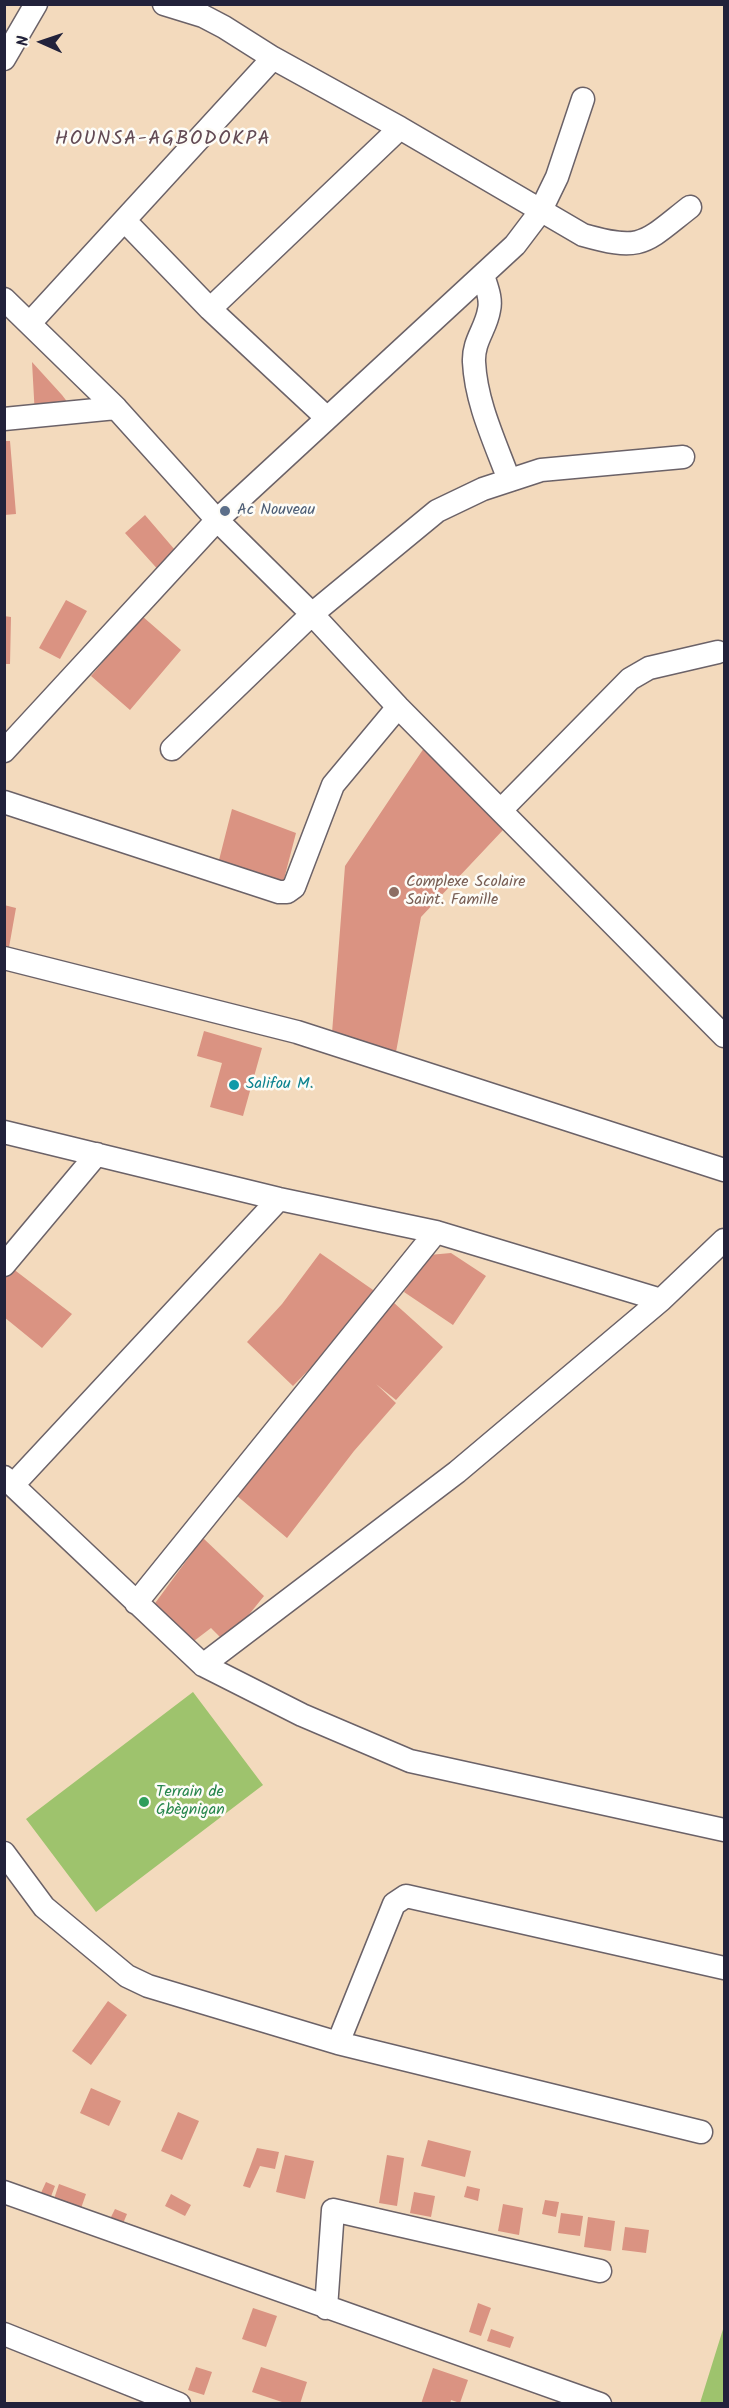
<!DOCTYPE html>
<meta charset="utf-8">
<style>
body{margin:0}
#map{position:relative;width:729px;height:2408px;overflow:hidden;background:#f3dabd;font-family:Kalam,sans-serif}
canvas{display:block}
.frame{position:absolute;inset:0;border:6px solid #22223b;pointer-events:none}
.north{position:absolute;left:12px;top:12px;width:60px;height:60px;-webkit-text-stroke:4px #fdfcf7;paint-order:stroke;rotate:273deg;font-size:16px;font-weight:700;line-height:24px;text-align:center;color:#22223b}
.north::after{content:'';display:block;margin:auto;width:21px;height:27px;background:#22223b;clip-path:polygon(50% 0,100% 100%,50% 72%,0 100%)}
</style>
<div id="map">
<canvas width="729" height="2408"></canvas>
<div class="frame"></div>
<div class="north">N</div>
</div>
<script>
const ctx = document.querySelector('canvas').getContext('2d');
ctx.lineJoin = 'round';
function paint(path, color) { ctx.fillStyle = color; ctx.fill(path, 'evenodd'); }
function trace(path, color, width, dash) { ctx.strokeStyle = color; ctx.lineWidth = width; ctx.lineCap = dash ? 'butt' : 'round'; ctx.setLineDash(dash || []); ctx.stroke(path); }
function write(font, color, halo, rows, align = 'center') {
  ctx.font = font + ' Kalam,sans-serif'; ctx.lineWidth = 5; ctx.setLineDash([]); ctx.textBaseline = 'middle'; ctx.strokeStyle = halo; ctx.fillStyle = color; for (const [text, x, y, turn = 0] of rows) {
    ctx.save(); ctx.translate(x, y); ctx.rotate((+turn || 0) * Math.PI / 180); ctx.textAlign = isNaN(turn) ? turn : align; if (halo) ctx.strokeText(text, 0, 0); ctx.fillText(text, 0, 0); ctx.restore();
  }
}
paint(new Path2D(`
 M193 1692 263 1785 96 1912 26 1819Z
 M724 2326V2403H700Z`), '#9ec36d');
paint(new Path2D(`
 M32 362 62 395 75 412 35 416Z
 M4 441H10L16 514 4 515Z
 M145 515 181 557 162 574 125 533Z
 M66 600 87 611 60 659 39 648Z
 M4 616 11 617 10 664H4Z
 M142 616 181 650 130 710 91 676Z
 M424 748 503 830 421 917 396 1052 332 1033 345 866Z
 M232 809 296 833 283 883 218 864Z
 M4 905 16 908 8 953 4 952Z
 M204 1031 262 1048 243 1116 210 1107 222 1063 197 1056Z
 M320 1253 376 1292 334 1344 293 1386 247 1342 282 1304Z
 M451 1253 486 1276 453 1325 404 1292 429 1255Z
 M12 1268 72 1314 42 1348 4 1317V1277Z
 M393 1302 443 1347 396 1400 376 1384 396 1403 354 1451 287 1538 236 1495Z
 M203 1538 264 1596 226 1643 211 1628 190 1644 153 1606Z
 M108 2001 127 2015 91 2065 72 2051Z
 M91 2088 121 2101 109 2126 80 2113Z
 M178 2112 199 2121 182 2160 161 2151Z
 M428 2140 471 2151 465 2177 421 2166Z
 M257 2148 279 2152 275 2169 260 2166 250 2188 243 2186Z
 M285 2155 314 2161 305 2199 276 2192Z
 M387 2155 404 2158 397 2206 379 2203Z
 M46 2182 55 2186 50 2199 40 2195Z
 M59 2184 86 2194 79 2214 52 2205Z
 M467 2186 480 2189 478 2201 464 2197Z
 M414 2192 435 2196 431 2217 410 2213Z
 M171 2194 191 2205 185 2216 165 2206Z
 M545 2200 559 2202 556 2217 542 2214Z
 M503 2204 523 2208 519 2235 498 2231Z
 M115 2209 127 2214 119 2233 106 2227Z
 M561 2213 583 2216 580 2236 558 2233Z
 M588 2217 615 2221 611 2251 584 2247Z
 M625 2227 649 2230 646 2253 622 2250Z
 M478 2303 491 2308 481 2336 469 2332Z
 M253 2308 277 2316 266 2347 242 2339Z
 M491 2329 514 2337 510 2348 487 2341Z
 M196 2367 212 2372 204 2395 188 2390Z
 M261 2367 307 2382 300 2404H288L252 2392Z
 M433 2368 468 2380 460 2403 451 2400 450 2404H421Z`), '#da9382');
const minor = new Path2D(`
 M164 4 203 16 224 27 273 58 400 128 583 235C643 252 644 243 690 207
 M4 59 36 4
 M125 221 210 309 327 418
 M483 275C486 286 492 298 489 310 486 329 473 341 474 362 476 403 495 442 509 480
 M4 299 116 408 217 520 312 614 398 707 724 1036
 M210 309 400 128
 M30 323 273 58
 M4 419 116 408
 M172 749 312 614 437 511 483 489 541 470 683 457
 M4 751 217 520 515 245 540 212 557 177 583 99
 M4 802 279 892H287L294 887 333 785 398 707
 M502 809 630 679 649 668 718 652
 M4 958 297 1032 724 1170
 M4 1132 279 1199 436 1232 661 1300
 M4 1265 97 1154
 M4 1477 203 1665 302 1715 410 1761 724 1830
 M13 1485 279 1199
 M136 1603 436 1232
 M203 1665 457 1472 661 1300 724 1240
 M4 1853 44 1907 127 1976 148 1986 338 2043 701 2132
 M338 2043 394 1904 406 1896 724 1968
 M4 2192 600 2404
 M326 2308 333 2210 600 2271
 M4 2334 179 2404`);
trace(minor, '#6b6268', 25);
trace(minor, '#fff', 22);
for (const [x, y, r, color] of [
 [225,511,6,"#5c6f8a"],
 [394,892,6,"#8d6e63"],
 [234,1085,6,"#0f9aa8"],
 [144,1802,6,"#2e9e5b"]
]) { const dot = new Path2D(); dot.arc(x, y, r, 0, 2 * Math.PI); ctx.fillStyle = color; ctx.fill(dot); trace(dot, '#fdfcf7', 2); }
write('16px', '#4e5e75', '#fdfcf7', [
 ["Ac Nouveau",237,511]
], 'left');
write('16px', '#785e54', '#fdfcf7', [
 ["Complexe Scolaire",406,883],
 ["Saint. Famille",406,901]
], 'left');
write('16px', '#0d838f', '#fdfcf7', [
 ["Salifou M.",246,1085]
], 'left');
write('16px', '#27864d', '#fdfcf7', [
 ["Terrain de",156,1793],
 ["Gbègnigan",156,1811]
], 'left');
ctx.letterSpacing = '1.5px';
write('20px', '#624a54', '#fdfcf7', [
 ["HOUNSA-AGBODOKPA",163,141]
]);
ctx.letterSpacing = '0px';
</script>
